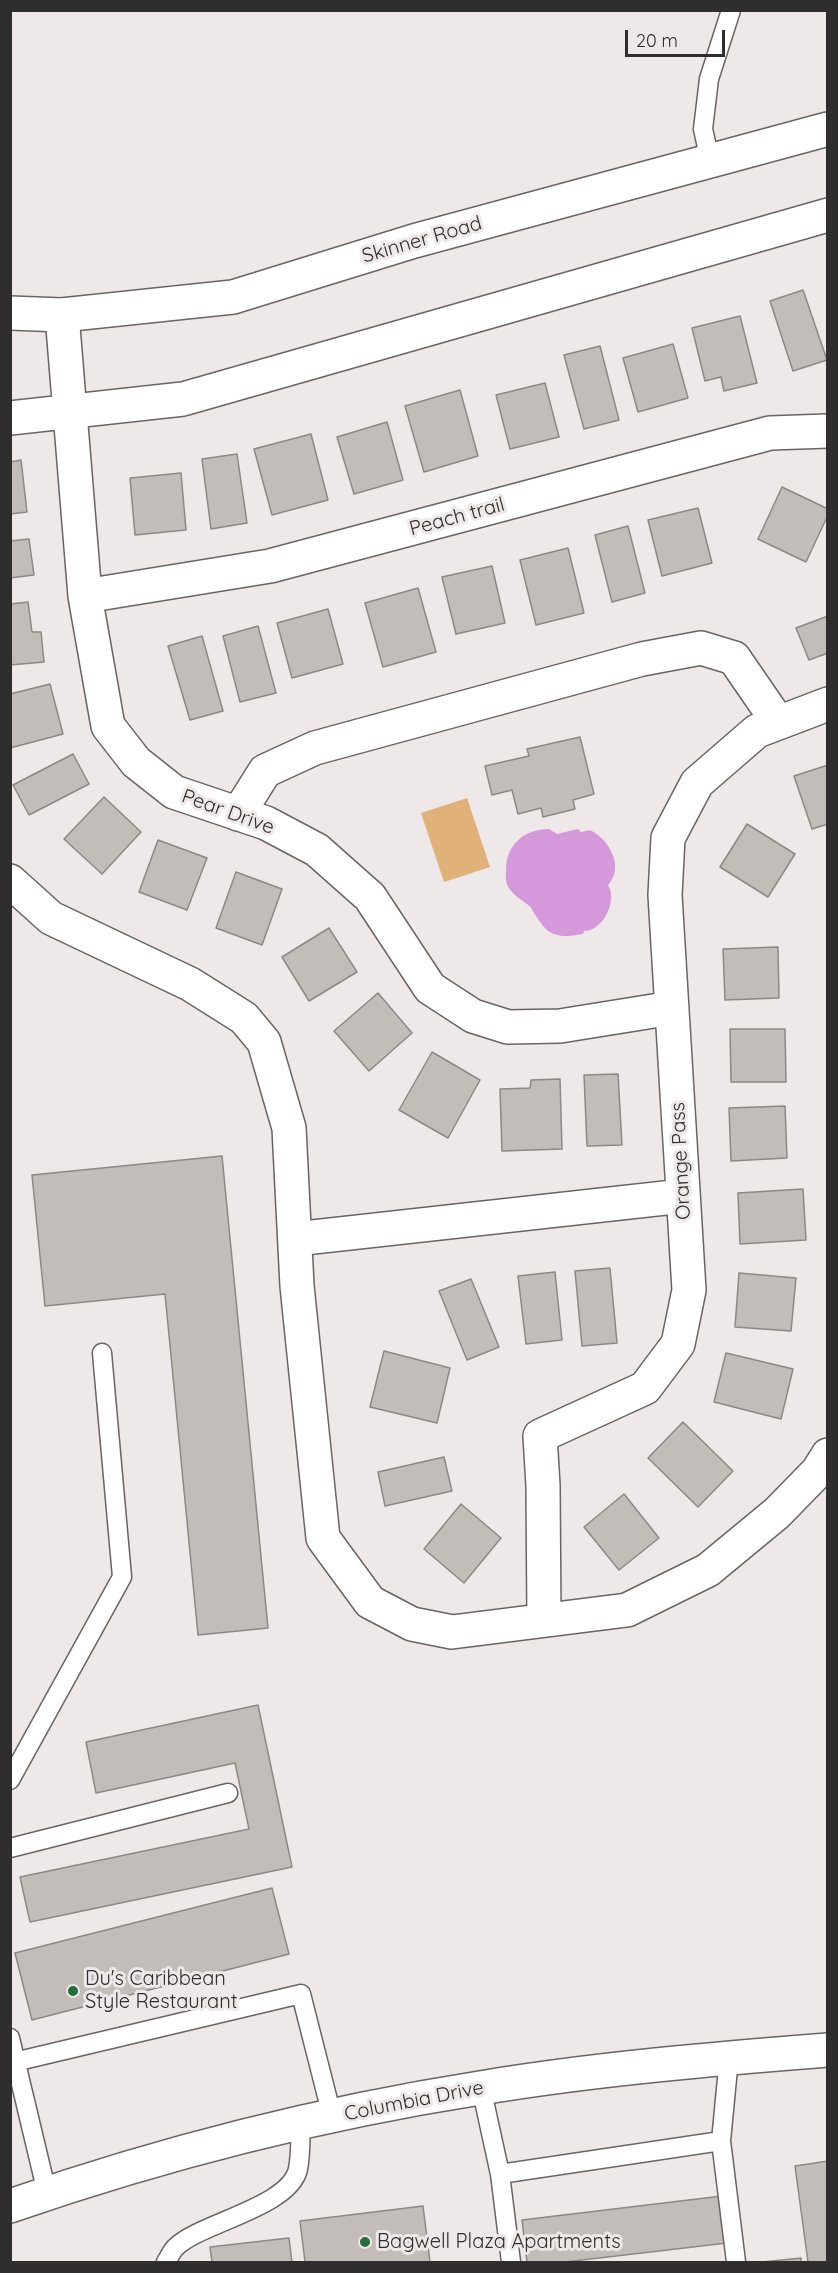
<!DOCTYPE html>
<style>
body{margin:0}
#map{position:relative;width:838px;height:2273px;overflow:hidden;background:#efe8e8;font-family:Quicksand,sans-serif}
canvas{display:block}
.frame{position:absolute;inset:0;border:12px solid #2f2d2d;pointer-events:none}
.scale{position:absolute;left:625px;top:30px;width:100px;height:27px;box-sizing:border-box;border:3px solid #2f2d2d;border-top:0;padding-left:8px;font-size:18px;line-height:21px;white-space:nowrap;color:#2f2d2d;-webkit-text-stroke:4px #efe8e8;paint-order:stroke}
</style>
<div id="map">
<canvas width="838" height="2273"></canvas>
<div class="frame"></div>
<div class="scale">20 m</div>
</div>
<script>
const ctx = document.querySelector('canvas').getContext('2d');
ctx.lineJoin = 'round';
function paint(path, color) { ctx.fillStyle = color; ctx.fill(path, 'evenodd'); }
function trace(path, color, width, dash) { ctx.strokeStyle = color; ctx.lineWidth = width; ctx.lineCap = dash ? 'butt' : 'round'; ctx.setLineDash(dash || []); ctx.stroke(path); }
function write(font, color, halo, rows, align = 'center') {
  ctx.font = font + ' Quicksand,sans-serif'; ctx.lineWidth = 6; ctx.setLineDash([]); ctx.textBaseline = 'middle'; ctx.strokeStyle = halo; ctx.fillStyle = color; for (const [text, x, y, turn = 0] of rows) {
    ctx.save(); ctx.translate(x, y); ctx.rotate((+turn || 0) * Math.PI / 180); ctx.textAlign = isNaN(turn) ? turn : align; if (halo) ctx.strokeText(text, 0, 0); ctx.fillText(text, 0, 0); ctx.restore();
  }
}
paint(new Path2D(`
 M467 798 490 867 444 882 421 813Z`), '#e0b178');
paint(new Path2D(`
 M549 829 557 834 578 829 581 832 590 830C609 839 625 867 608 885 618 901 603 931 584 931L583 934C552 940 546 933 531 908 528 903 514 897 508 887 505 880 506 875 506 868 507 844 525 829 549 829Z`), '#d599db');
const building = new Path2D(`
 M803 290 827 360 793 371 770 301Z
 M740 316 757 383 724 391 721 377 705 381 692 328Z
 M673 344 688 398 638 412 623 358Z
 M600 346 619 420 584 429 564 355Z
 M545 383 559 437 510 449 496 395Z
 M460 390 478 456 424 472 405 406Z
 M387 422 403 480 354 494 337 437Z
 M311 434 328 500 272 515 254 449Z
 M237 454 247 523 211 529 202 459Z
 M21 460 27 512 10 514V462Z
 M181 473 186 530 135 535 130 478Z
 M782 487 828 509V515L806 562 758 539Z
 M698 508 712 563 662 576 648 520Z
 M628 526 645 593 612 602 595 535Z
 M29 539 34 575 10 578V541Z
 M568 548 584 613 536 625 520 560Z
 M492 566 505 623 456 634 442 577Z
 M418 588 436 652 383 667 365 603Z
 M28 602 32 632H41L44 662 10 665V604Z
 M328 609 343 664 292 678 277 623Z
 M828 616V653L809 660 796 628Z
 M258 626 276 693 240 702 223 636Z
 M202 636 223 711 190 720 168 646Z
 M50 684 63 734 10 748V694Z
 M580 737 594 794 573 800 575 809 543 817 541 808 518 814 512 790 492 795 485 766 529 756 527 749Z
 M73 754 89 784 29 815 13 785Z
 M828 765V824L812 829 794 776Z
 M104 797 141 832 102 874 64 839Z
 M747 824 795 854 768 897 720 867Z
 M158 840 207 858 187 910 139 892Z
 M236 872 282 889 262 945 216 928Z
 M329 928 357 972 309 1001 282 957Z
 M778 947 779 998 725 1000 723 949Z
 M378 993 412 1033 369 1071 334 1031Z
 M730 1029H785L786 1082H731Z
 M432 1052 480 1080 448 1138 399 1110Z
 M618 1074 622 1145 587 1146 584 1075Z
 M560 1079 562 1149 502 1151 500 1089 530 1088 531 1080Z
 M785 1106 787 1158 731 1161 729 1108Z
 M222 1156 268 1628 198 1635 165 1294 45 1306 32 1175Z
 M803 1189 806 1240 740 1244 738 1193Z
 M610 1268 617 1343 582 1346 575 1271Z
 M555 1272 562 1340 526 1344 518 1276Z
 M739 1273 796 1278 791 1331 735 1327Z
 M471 1279 499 1347 467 1360 439 1291Z
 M384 1351 450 1368 437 1423 370 1407Z
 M726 1353 793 1369 781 1419 714 1402Z
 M683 1422 733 1471 698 1507 648 1458Z
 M444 1457 452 1491 385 1506 378 1472Z
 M624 1494 659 1538 619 1570 584 1527Z
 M461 1504 501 1538 464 1583 424 1549Z
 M258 1705 292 1867 30 1922 20 1877 249 1829 235 1763 96 1793 86 1742Z
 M272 1888 289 1954 32 2020 15 1953Z
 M828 2161V2262H808L795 2166Z
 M722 2196 727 2243 565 2262H527L522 2220Z
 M423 2206 430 2262H305L300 2221Z
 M289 2238 292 2262H212L210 2247Z
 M801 2258V2262H762Z`);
paint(building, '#c3bdba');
trace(building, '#8d8885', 1.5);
const lane = new Path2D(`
 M710 161 703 129 709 79 731 10
 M10 1780 122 1577 102 1353
 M10 1848 228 1793
 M10 2038 47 2193
 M10 2063 301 1994 332 2116
 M481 2087 500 2174 721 2141 729 2058
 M721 2141 736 2262
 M500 2174 511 2262
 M166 2262C169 2258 172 2250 176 2247 200 2223 290 2207 298 2169 301 2154 300 2137 301 2123`);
const street = new Path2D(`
 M62 315 85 596 108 726 136 762 174 792 266 823 317 850 370 897 430 988 473 1016 508 1027 560 1026 672 1008
 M10 418 183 399 828 215
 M85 596 270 566 770 433 828 431
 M238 814 265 771 315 748 642 659 701 648 734 658 778 722
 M10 881 51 918 190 984 244 1018 264 1042 289 1128 297 1286 323 1538 370 1602 412 1624 452 1632 627 1610 708 1570 777 1513 818 1471 828 1455
 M295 1239 683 1196
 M544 1620 543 1485 540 1436 645 1388 678 1344 689 1290 665 895 668 838 697 783 757 731 828 704`);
const secondary = new Path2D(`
 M10 313 62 315 233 297 414 241 828 129
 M10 2206C163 2153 321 2113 480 2088 595 2069 712 2059 828 2050`);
trace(lane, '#6a6464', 21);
trace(street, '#6a6464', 36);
trace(secondary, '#6a6464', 36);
trace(lane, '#fff', 18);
trace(street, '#fff', 33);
trace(secondary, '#fff', 33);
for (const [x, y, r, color] of [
 [73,1991,6,"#226e3d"],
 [365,2242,6,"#226e3d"]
]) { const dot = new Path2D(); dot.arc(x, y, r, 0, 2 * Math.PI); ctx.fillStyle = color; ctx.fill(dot); trace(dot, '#efe8e8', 2); }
write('20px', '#2f2d2d', '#efe8e8', [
 ["Skinner Road",422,240,-16],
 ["Peach trail",457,517,-15],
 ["Pear Drive",228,812,20],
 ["Orange Pass",681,1161,-93],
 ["Columbia Drive",414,2101,-11]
]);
write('20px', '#2f2d2d', '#efe8e8', [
 ["Du's Caribbean",85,1979],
 ["Style Restaurant",85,2002],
 ["Bagwell Plaza Apartments",377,2242]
], 'left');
</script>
